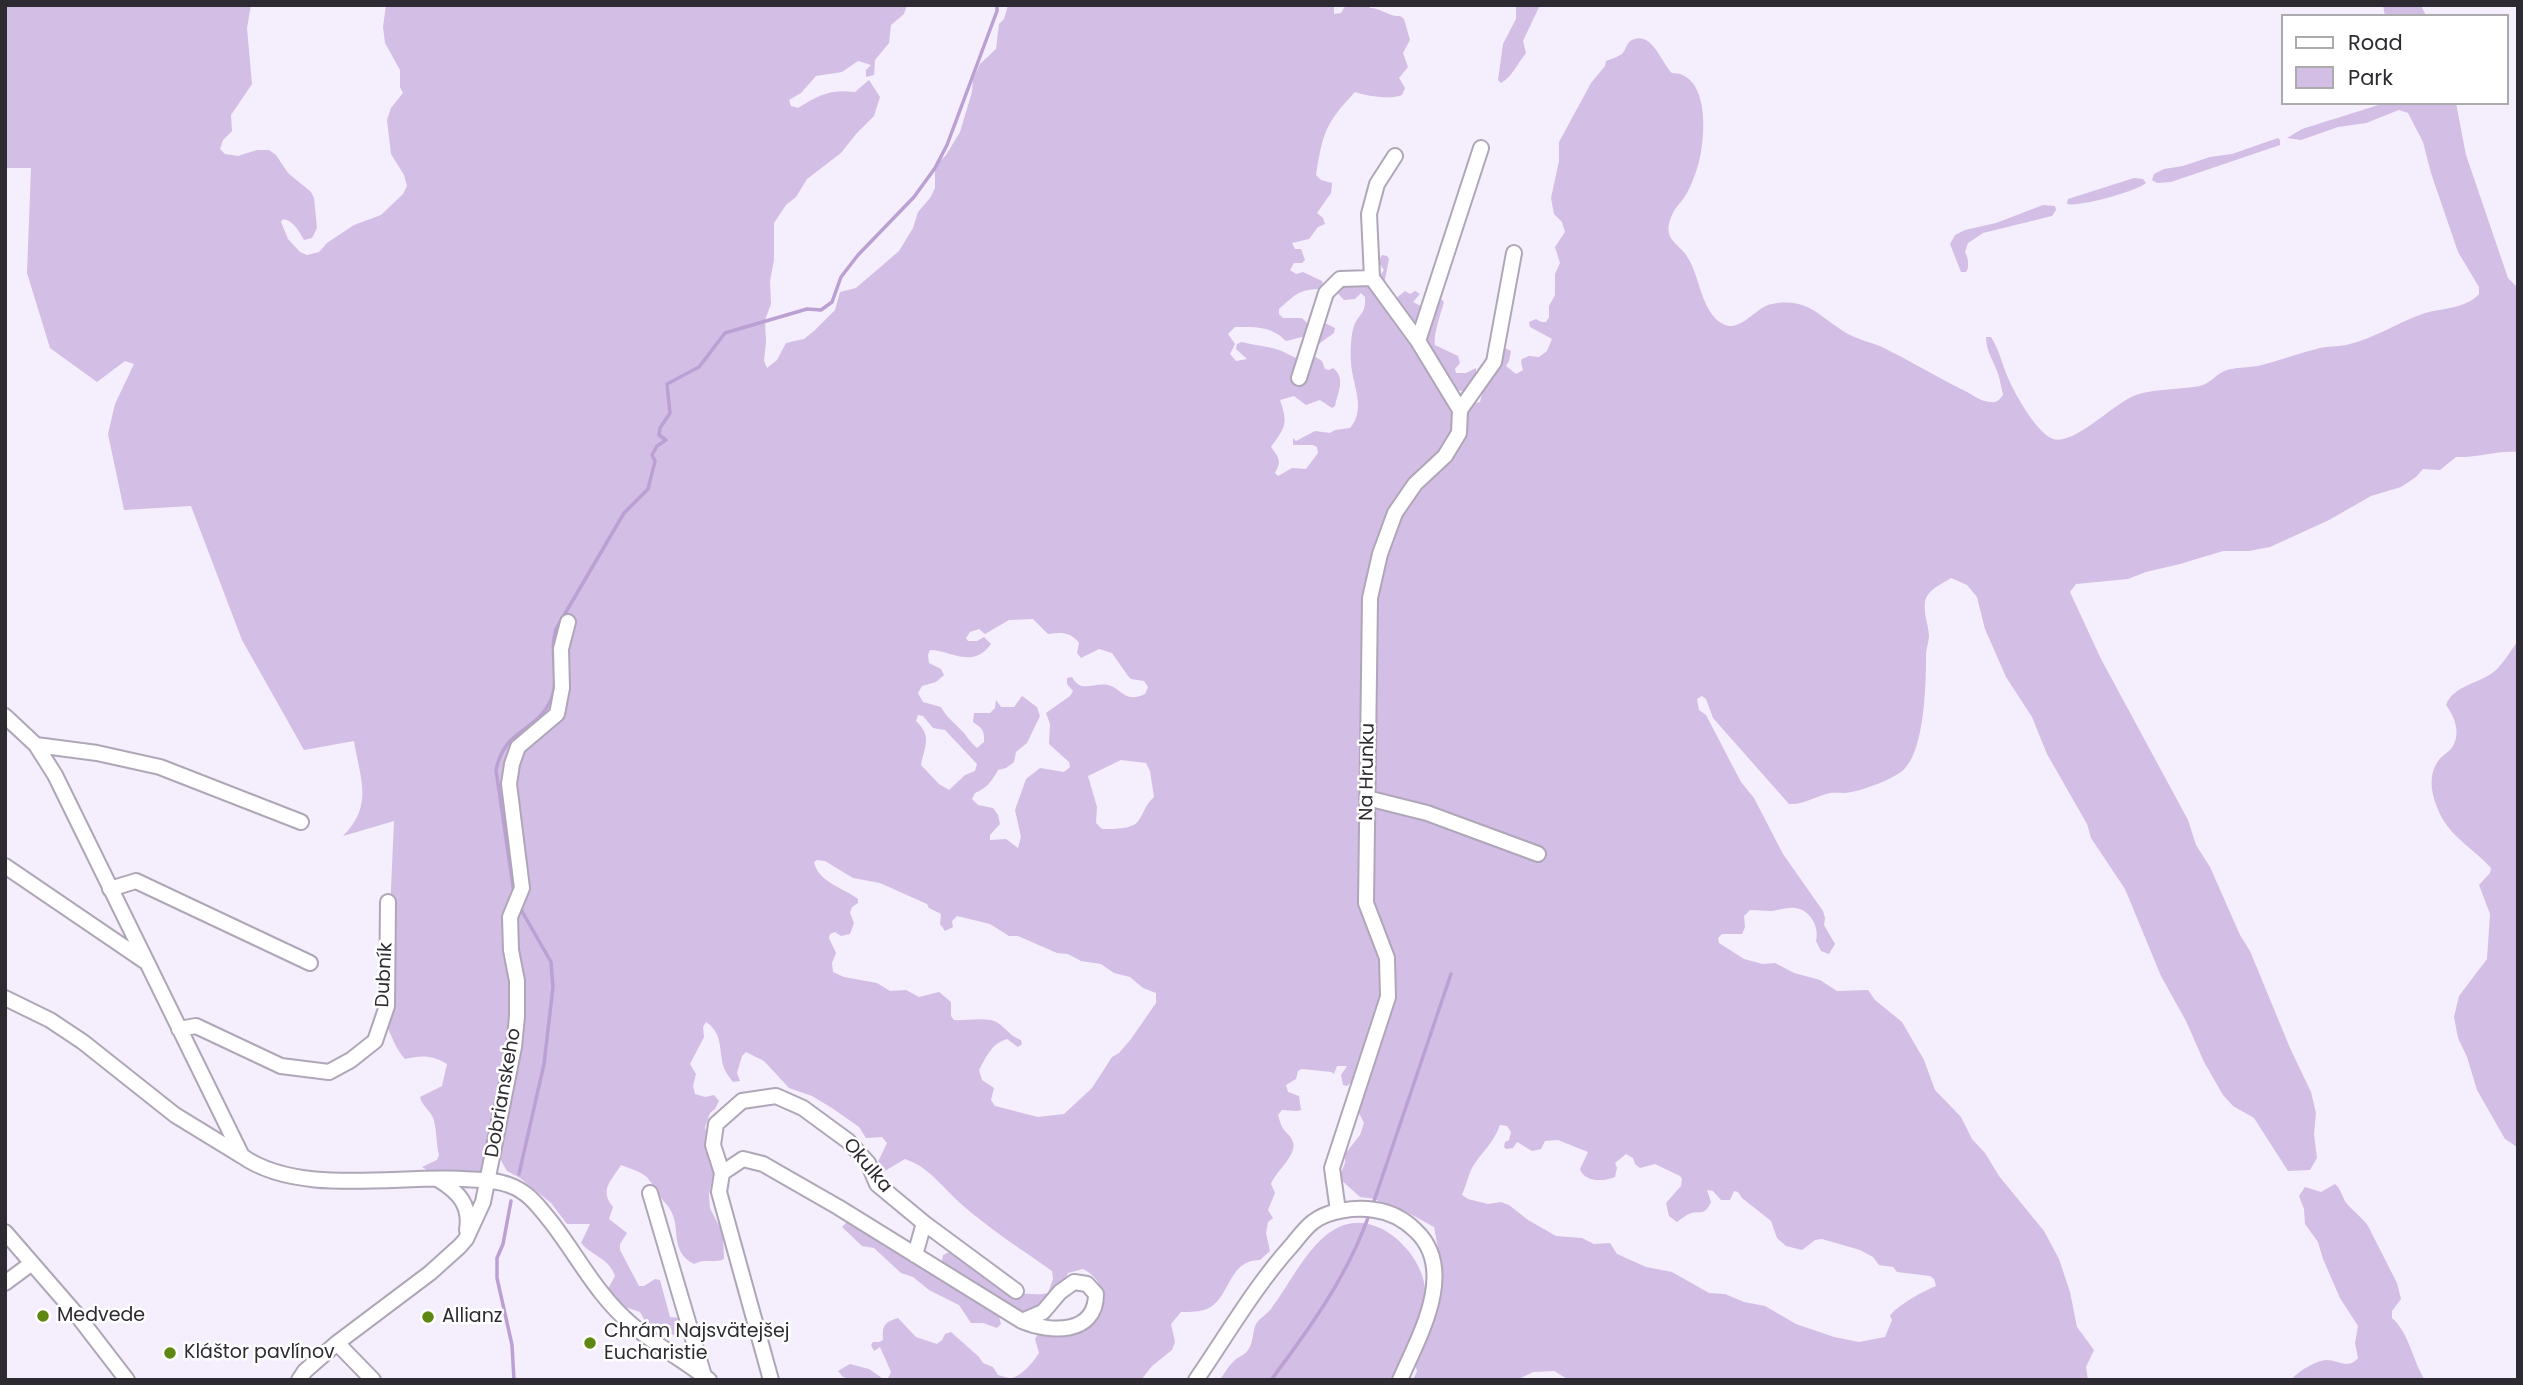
<!DOCTYPE html>
<meta charset="utf-8">
<style>
body{margin:0}
#map{position:relative;width:2523px;height:1385px;overflow:hidden;background:#f5eefd;font-family:Poppins,sans-serif}
canvas{display:block}
.frame{position:absolute;inset:0;border:7px solid #2e2a31;pointer-events:none}
.legend{position:absolute;left:2281px;top:14px;width:228px;height:91px;box-sizing:border-box;background:#fff;border:2px solid #abaaad;margin:0;padding:9px 12px;list-style:none;font-size:21px;color:#2e2a31}
.legend li{display:flex;align-items:center;gap:14px;height:35px}
.legend b{width:35px;border:2px solid #abaaad}
</style>
<div id="map">
<canvas width="2523" height="1385"></canvas>
<div class="frame"></div>
<ul class="legend">
<li><b style="height:9px;background:#fff"></b>Road</li>
<li><b style="height:19px;background:#d3bee6"></b>Park</li>
</ul>
</div>
<script>
const ctx = document.querySelector('canvas').getContext('2d');
ctx.lineJoin = 'round';
function paint(path, color) { ctx.fillStyle = color; ctx.fill(path, 'evenodd'); }
function trace(path, color, width, dash) { ctx.strokeStyle = color; ctx.lineWidth = width; ctx.lineCap = dash ? 'butt' : 'round'; ctx.setLineDash(dash || []); ctx.stroke(path); }
function write(font, color, halo, rows, align = 'center') {
  ctx.font = font + ' Poppins,sans-serif'; ctx.lineWidth = 5; ctx.setLineDash([]); ctx.textBaseline = 'middle'; ctx.strokeStyle = halo; ctx.fillStyle = color; for (const [text, x, y, turn = 0] of rows) {
    ctx.save(); ctx.translate(x, y); ctx.rotate((+turn || 0) * Math.PI / 180); ctx.textAlign = isNaN(turn) ? turn : align; if (halo) ctx.strokeText(text, 0, 0); ctx.fillText(text, 0, 0); ctx.restore();
  }
}
paint(new Path2D(`
 M5 5H251L247 28 252 84 231 115 232 131 223 140 220 149 225 154 238 156 257 150H269L276 155 288 173 311 192 314 198 317 228 312 238 304 240C299 231 294 221 283 219L281 222 288 239 300 252 307 255 319 252 327 243 354 225 381 215 403 194 407 186 404 175 391 154 387 120 391 108 403 93 400 87V70L385 43 383 27 386 5H907L904 14 891 25 889 43 875 60 874 75 866 77V70L871 65 858 61 842 72 816 76 801 93 789 100 791 106 798 108C819 95 830 89 855 92L869 80 880 97 874 116 856 134 841 153 807 179 796 197 786 205 774 223V260L770 281 771 304 765 320 766 342 764 361 767 368 777 360 786 343 804 339 814 331 835 310 840 292 856 288 899 251 913 228 918 212 930 198 935 188V166L946 155 960 132 972 92 973 79 980 64 996 49 999 24 1004 19 1008 5H1334V14L1341 13 1346 5H1369L1370 8C1381 8 1389 17 1400 16L1404 19 1410 40 1403 53 1408 67 1399 78 1405 88 1402 95C1391 100 1366 96 1355 92 1325 124 1323 132 1316 175L1321 180 1332 183 1331 193 1317 213 1323 218 1325 224 1318 227 1309 239 1292 243 1295 249H1301L1305 260 1302 263H1294L1290 270 1296 274 1303 272 1322 281 1324 286 1321 289C1299 289 1295 295 1279 309V314L1283 318H1302L1314 330 1325 323 1335 328 1334 333 1316 346 1302 337 1286 341C1271 326 1256 327 1235 327L1228 334 1235 344 1230 354 1236 361 1247 359 1236 349 1237 344 1242 342C1253 345 1265 346 1276 349 1293 354 1294 363 1314 356L1322 361 1325 369 1329 370 1333 368C1346 378 1338 392 1335 406L1332 408 1320 400 1306 405 1294 396 1280 400C1288 424 1286 426 1271 447 1279 458 1282 461 1275 473L1278 476 1292 468 1306 469 1318 453 1317 447 1313 445H1293V438L1296 441 1315 431 1330 433 1335 430 1350 428C1365 411 1355 390 1352 371 1350 359 1350 337 1354 326 1359 313 1366 315 1365 297L1361 293 1355 299 1344 300 1331 286 1379 277 1384 270 1378 262 1382 255 1387 256 1389 259 1384 285 1394 300 1405 291 1410 294 1415 291 1420 294 1413 302 1421 306 1441 299 1444 302C1441 313 1433 335 1435 345L1458 356 1460 363 1455 369 1456 373H1466L1476 368V376L1464 392 1455 389 1438 373 1455 417 1469 405 1480 402C1485 382 1492 365 1505 348L1511 351 1509 361 1506 366 1516 374 1523 370 1521 362 1522 359 1529 356 1539 357 1547 351 1552 339 1530 327 1529 322 1536 319 1541 322H1546L1549 317V306L1555 295V274L1560 263 1555 247 1565 232 1562 222 1554 214 1551 198 1559 161V142L1591 83 1605 66 1606 61C1611 59 1618 57 1622 54 1626 50 1626 43 1632 40 1652 30 1662 64 1672 73 1712 73 1706 146 1696 172 1693 179 1690 189 1685 196 1682 202 1676 206 1673 213 1669 221 1666 230 1671 238 1675 245 1684 250 1688 258 1700 277 1701 310 1721 323 1740 335 1756 306 1772 304 1809 297 1820 318 1848 334 1859 340 1871 342 1882 347 1911 361 1938 378 1967 392 1974 396 1982 402 1991 402 1997 403 1999 400 2003 395 2001 387 2000 378 1997 371 1993 360 1986 351 1986 337H1991C2000 351 2002 365 2009 380 2016 396 2037 433 2053 439 2074 446 2115 402 2136 395 2157 388 2179 390 2200 386 2210 384 2217 373 2227 370 2233 368 2250 367 2258 366 2279 361 2299 353 2320 348 2328 346 2337 347 2346 345 2374 339 2398 322 2425 313 2443 308 2465 309 2479 294V287L2458 252 2431 173 2423 142 2408 113 2399 110 2366 123 2338 127 2301 140 2287 138 2302 129 2385 103H2456L2466 155 2508 278 2518 288V452C2497 450 2477 458 2456 457L2440 470 2423 469 2416 477 2401 487 2371 496 2329 520 2270 547 2249 551H2223L2180 564 2146 572 2128 579 2076 584 2070 592 2101 659 2188 820 2196 845 2210 867 2240 935 2250 951 2290 1048 2311 1092 2316 1113 2314 1134 2317 1158 2310 1170 2288 1171 2254 1118 2233 1106 2223 1095 2204 1062 2186 1021 2161 976 2125 889 2091 838 2087 824 2047 754 2032 717 2006 677 1985 629 1977 597 1967 585 1951 578C1943 583 1930 589 1926 598 1922 609 1928 623 1929 635 1929 642 1926 648 1926 656 1926 683 1925 755 1901 772 1888 781 1866 789 1851 792 1844 794 1837 792 1830 793 1816 796 1804 805 1789 804L1713 718 1706 699 1702 696 1697 699 1699 710 1706 715 1741 782 1754 798 1783 854 1823 911 1825 918 1824 925 1835 944 1829 954 1821 951 1816 941C1820 928 1810 909 1795 908 1788 907 1779 910 1772 911 1765 911 1757 910 1750 910L1744 916 1745 927 1742 934H1722L1718 938 1719 943 1744 959 1763 964 1775 963 1794 973 1820 980 1837 991 1868 990 1875 1000 1902 1022 1924 1060 1935 1090 1961 1117 1972 1139 1985 1153 1999 1176 2044 1231 2059 1259 2070 1292 2077 1327 2094 1350 2086 1367 2088 1380H1569L1554 1371 1533 1372 1517 1380H1413L1417 1371 1414 1361 1399 1380H1219C1224 1375 1227 1368 1232 1363 1237 1357 1244 1356 1248 1350 1254 1342 1252 1332 1256 1324 1260 1318 1267 1314 1271 1309 1298 1274 1325 1203 1380 1228 1397 1236 1413 1253 1420 1270 1427 1284 1426 1307 1428 1323L1434 1320C1448 1289 1440 1259 1434 1227L1403 1210 1391 1209 1375 1199 1360 1197 1339 1178 1345 1163V1154L1360 1135 1364 1123 1355 1105 1364 1093 1365 1086 1359 1079 1353 1081 1347 1086 1343 1085 1341 1075 1347 1066H1337L1334 1074 1331 1072 1302 1069 1298 1071 1296 1079 1286 1085 1288 1092 1299 1096 1301 1110 1297 1111 1282 1110 1278 1115C1280 1121 1281 1127 1285 1131 1287 1134 1291 1136 1292 1140 1300 1153 1275 1172 1271 1184L1275 1193 1268 1210 1273 1218 1268 1222 1266 1233 1270 1251 1260 1260C1228 1260 1231 1296 1209 1308 1202 1312 1190 1312 1181 1312L1171 1324 1175 1342 1172 1350 1152 1366 1141 1380H851L843 1377 838 1371 850 1364 869 1369 882 1378H888L891 1372 880 1347 874 1351 871 1345 873 1342H879L883 1340C882 1325 885 1322 898 1318L916 1337 937 1344 942 1340 945 1334 951 1332 979 1357 983 1363 993 1367 998 1375C1003 1376 1007 1378 1011 1378 1021 1377 1034 1361 1039 1353L1035 1339 1038 1334 1096 1315C1106 1297 1103 1279 1083 1269L1068 1273 1062 1288 1041 1315 998 1313 1001 1324 997 1328 983 1323H971L959 1305 929 1290 913 1277 901 1273 874 1248 862 1246 842 1227 849 1220 857 1223 880 1242 968 1285 964 1276 942 1261 943 1255 950 1252 962 1256 1019 1295C1027 1292 1037 1296 1048 1293L1053 1279 1052 1271C1021 1249 988 1228 960 1203 941 1186 929 1167 905 1159L883 1172 877 1164 887 1143 882 1137 866 1138 859 1127 832 1108 812 1096 789 1088 764 1061 746 1052 742 1056 737 1073 740 1081 733 1082C730 1078 726 1073 724 1068 718 1050 724 1034 706 1022L703 1027 704 1037 690 1064 696 1074 693 1086 695 1094 705 1097 714 1095 719 1101 715 1109 710 1113 705 1127 714 1169 709 1195 710 1208 723 1234 724 1259C713 1264 706 1258 694 1264 669 1251 681 1229 671 1211 669 1206 664 1202 661 1198 645 1173 650 1176 621 1165 611 1181 599 1190 613 1207L609 1219 627 1233 620 1244V1250L639 1286H644L655 1279 660 1280 670 1317 680 1318 683 1330 676 1336 658 1329 650 1330 640 1312 622 1306 609 1293V1287L615 1276C609 1258 592 1256 581 1243L590 1224H567L551 1203 520 1178 507 1171 499 1157 483 1173 436 1176 422 1167 437 1160 439 1155C436 1144 437 1133 434 1121 432 1111 422 1107 420 1097L442 1086 447 1064C432 1055 422 1055 405 1059 395 1048 392 1036 385 1022L394 821 343 836C374 805 360 779 354 741L304 750 242 640 191 506 124 510 108 434 115 404 134 364 125 361 97 382 50 348 27 273 31 168H5ZM1033 619 1048 634C1061 632 1071 632 1079 643L1077 653 1081 658 1099 649 1112 653 1128 676 1131 679 1144 681 1148 687 1145 694C1124 704 1122 688 1108 685 1093 682 1081 694 1072 677L1067 678V684L1073 691 1070 696 1046 713 1050 724 1049 744 1069 762 1070 767 1064 772 1040 768 1026 779 1015 810 1021 837 1018 848 1006 839 990 840V835L1000 824 998 815 993 808 978 805 972 799 975 793C987 788 992 781 998 770L1006 768 1014 762 1016 752 1027 743 1040 716 1037 707 1022 696 1014 707H1001L996 700 995 708 990 713H974L973 722C982 728 985 731 984 742L977 748C969 741 967 736 961 730 953 721 947 718 941 707L923 702 918 693 922 686 936 682 944 675 941 669 929 663 928 655 930 650C951 650 972 670 991 644L984 637 977 641H968L966 638 970 632 979 629 985 634 1009 620ZM918 715 923 716 933 728 945 730 977 764 975 771 965 775 949 790 939 784 921 765C925 745 932 736 916 721ZM1121 760 1146 763 1150 771 1154 797C1145 805 1145 811 1139 820 1133 830 1112 829 1102 829L1096 823 1097 807 1088 776ZM817 860 825 861 853 878 880 883 927 904 929 908 941 914 940 924 945 931 953 927 952 921 957 916 990 924 1009 936H1018L1057 953 1068 954 1081 961 1101 964 1114 973 1130 977 1143 988 1156 993V1003L1131 1039 1119 1053 1112 1057 1092 1088 1064 1114 1038 1117 995 1106 991 1100 994 1088 982 1080 979 1070C987 1056 991 1044 1007 1039L1018 1047 1022 1044 1021 1040C1010 1036 1007 1029 998 1023 989 1016 965 1021 954 1020L951 1016V1002L939 992 919 997 906 990 890 991 877 983 844 977 833 972 832 963 836 953 829 938 830 934 835 932 841 936 850 934 854 923 850 913 852 907 858 903V899C842 887 818 882 814 862ZM1500 1125 1507 1126 1511 1132 1509 1140 1505 1142 1504 1147 1506 1149 1513 1148 1517 1142 1532 1151 1541 1149 1545 1141 1558 1140 1588 1152 1580 1169C1584 1182 1603 1182 1615 1177L1617 1168 1615 1163 1626 1154 1633 1158 1635 1164 1640 1168 1655 1164 1680 1176 1682 1179 1681 1186 1666 1203 1669 1216 1677 1222C1680 1220 1683 1217 1687 1215 1699 1208 1703 1219 1711 1202L1707 1190 1713 1191 1721 1200H1730L1734 1191 1738 1192 1742 1198 1771 1221 1777 1238 1786 1246 1802 1250 1815 1240 1822 1239 1860 1250 1873 1257 1879 1265 1893 1267 1897 1272 1930 1276 1934 1279 1936 1286C1925 1290 1896 1306 1890 1316L1892 1320 1885 1337 1859 1342 1834 1337 1796 1324 1765 1306 1744 1302 1725 1294 1709 1293 1672 1272 1646 1267 1617 1254 1610 1243 1594 1244 1582 1238 1556 1236 1528 1220 1509 1205 1501 1202 1488 1204 1468 1199 1462 1195C1466 1186 1468 1176 1472 1168 1482 1151 1492 1146 1500 1125Z
 M1516 5H1540L1523 41 1526 53C1517 64 1513 76 1501 83L1498 80 1503 44 1516 19Z
 M2383 5H2421L2426 16H2385Z
 M2278 138 2280 140V145L2171 182 2157 183 2152 180 2154 174 2164 169 2183 166 2210 157 2232 154Z
 M2134 178 2143 179 2146 183C2135 192 2080 207 2067 204L2068 199Z
 M2043 205 2055 206 2056 210 2052 216 1983 233 1968 243 1965 252C1968 257 1970 267 1966 272H1961L1950 244 1955 235 1965 230 1996 223Z
 M2518 641V1147H2517L2505 1139 2477 1090 2467 1057 2458 1038 2454 1017 2459 996 2487 959 2490 914 2479 885 2490 873 2491 868C2475 850 2454 839 2442 818 2433 800 2426 779 2438 761 2442 755 2450 752 2453 746 2461 732 2454 716 2446 705 2454 684 2482 684 2497 669 2505 661 2511 650 2518 641Z
 M2335 1184C2342 1190 2342 1198 2347 1204 2354 1212 2362 1217 2368 1226L2397 1283 2401 1299 2392 1311V1318C2410 1334 2412 1360 2425 1380H2291C2297 1372 2315 1361 2326 1360 2339 1360 2348 1370 2358 1358L2355 1343 2358 1326 2340 1298 2323 1259 2318 1242 2305 1224 2304 1209 2299 1196 2305 1187 2321 1192Z`), '#d3bee6');
trace(new Path2D(`
 M514 893 496 770C504 730 533 733 549 704 562 681 548 653 556 629L624 513 648 489 655 461 652 455 657 446 666 440 659 435 660 428 670 413 667 384 699 367 725 333 807 309 821 310 832 302 841 277 858 255 914 197 935 168 947 145 997 11V5
 M519 1174 544 1064 553 987 551 962 519 906
 M511 1201 503 1244 497 1258V1278L512 1345 514 1380
 M1373 1204 1451 974
 M1271 1380C1310 1328 1349 1274 1370 1212`), '#bba1d3', 3.5);
const minor = new Path2D(`
 M1418 341 1481 148
 M1299 378 1326 293 1340 279 1372 278
 M1460 410 1494 362 1514 253
 M5 716 36 745 55 775 242 1156C299 1196 395 1175 462 1179 477 1180 494 1179 509 1185 529 1192 539 1207 552 1223 578 1257 597 1295 631 1324 655 1345 684 1360 709 1380
 M36 745 97 753 160 767 301 822
 M1367 798 1427 813 1538 854
 M5 866 146 962
 M110 889 136 881 310 963
 M5 998 50 1020 83 1042 175 1115 242 1156
 M179 1029 196 1026 281 1066 329 1072 351 1060 375 1041 387 1006 388 902
 M722 1173 743 1159 763 1164 838 1207 1022 1321C1050 1333 1096 1335 1096 1294L1087 1284 1074 1282 1060 1292 1043 1312 1022 1321
 M439 1180C459 1192 471 1206 467 1230
 M650 1193 704 1376
 M1338 1211 1332 1168 1388 997 1387 958 1366 903 1370 598 1380 554 1395 513 1415 484 1445 456 1459 433 1460 410 1418 341 1372 278 1369 214 1377 184 1395 156
 M5 1232 77 1315 127 1380
 M915 1255 924 1223
 M5 1283 32 1263
 M337 1343 373 1380
 M299 1380 305 1371 337 1343 430 1273 460 1246 466 1239 483 1202 514 1047 517 1016V981L511 950 510 917 522 888 509 784 512 764 518 747 557 714 562 688 561 649 568 622
 M771 1380 719 1192 722 1173 713 1145 716 1124 742 1101 776 1096 803 1108 848 1141 868 1163 877 1184 924 1223 1016 1291
 M1196 1380C1227 1335 1255 1286 1292 1245 1298 1238 1305 1228 1313 1222 1328 1210 1356 1207 1375 1210 1390 1212 1405 1220 1416 1231 1458 1271 1418 1338 1400 1380`);
trace(minor, '#afa6b7', 18);
trace(minor, '#fff', 14);
for (const [x, y, r, color] of [
 [43,1316,7,"#5e8712"],
 [428,1317,7,"#5e8712"],
 [590,1343,7,"#5e8712"],
 [170,1353,7,"#5e8712"]
]) { const dot = new Path2D(); dot.arc(x, y, r, 0, 2 * Math.PI); ctx.fillStyle = color; ctx.fill(dot); trace(dot, '#fff', 2.5); }
write('19px', '#2e2a31', '#fff', [
 ["Na Hrunku",1368,772,-89],
 ["Dubník",385,975,-87],
 ["Dobrianskeho",504,1093,-80],
 ["Okulka",867,1166,50]
]);
write('19px', '#2e2a31', '#fff', [
 ["Medvede",57,1316],
 ["Allianz",442,1317],
 ["Chrám Najsvätejšej",604,1332],
 ["Eucharistie",604,1354],
 ["Kláštor pavlínov",184,1353]
], 'left');
</script>
